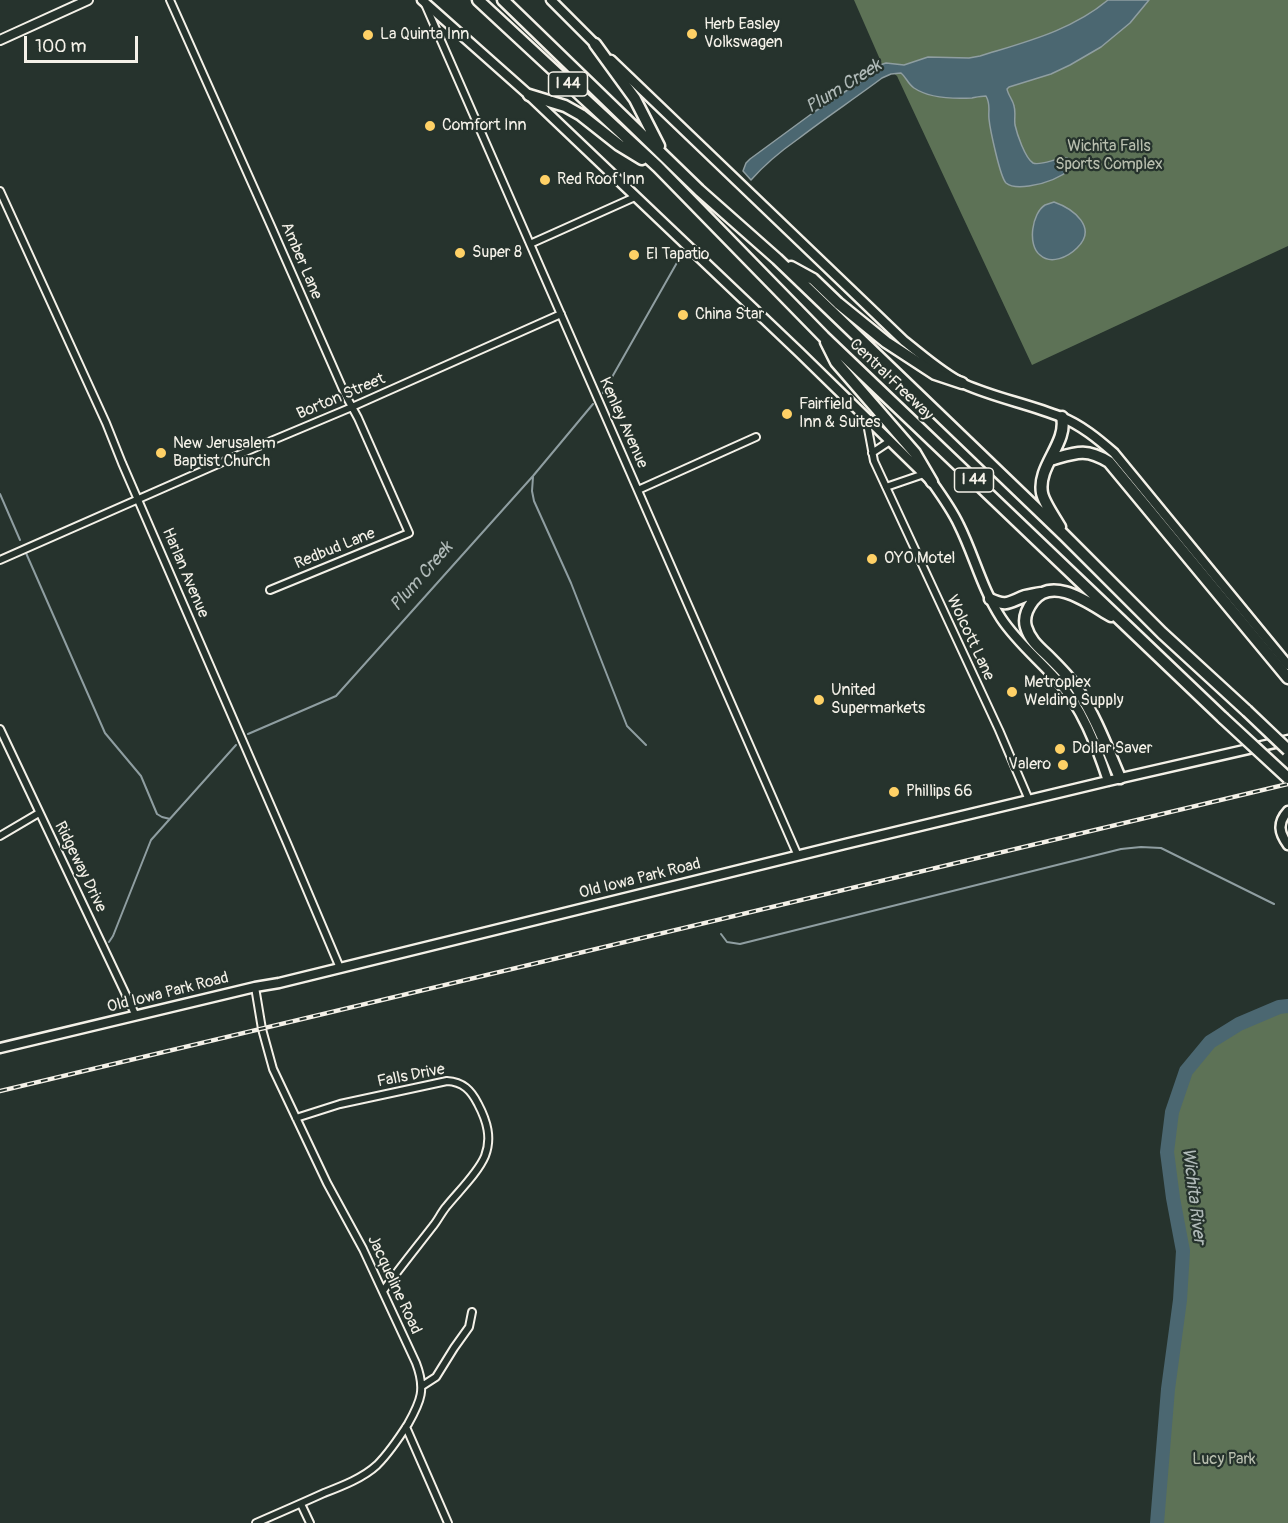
<!DOCTYPE html>
<style>
body{margin:0}
#map{position:relative;width:1288px;height:1523px;overflow:hidden;background:#26332d;font-family:Pangolin,sans-serif}
canvas{display:block}
.scale{position:absolute;left:24px;top:36px;width:114px;height:27px;box-sizing:border-box;border:3px solid #f4f1e8;border-top:0;padding-left:8px;font-size:18px;line-height:21px;white-space:nowrap;color:#f4f1e8;-webkit-text-stroke:4px #26332d;paint-order:stroke}
</style>
<div id="map">
<canvas width="1288" height="1523"></canvas>
<div class="scale">100 m</div>
</div>
<script>
const ctx = document.querySelector('canvas').getContext('2d');
ctx.lineJoin = 'round';
function paint(path, color) { ctx.fillStyle = color; ctx.fill(path, 'evenodd'); }
function trace(path, color, width, dash) { ctx.strokeStyle = color; ctx.lineWidth = width; ctx.lineCap = dash ? 'butt' : 'round'; ctx.setLineDash(dash || []); ctx.stroke(path); }
function write(font, color, halo, rows, align = 'center') {
  ctx.font = font + ' Pangolin,sans-serif'; ctx.lineWidth = 4.5; ctx.setLineDash([]); ctx.textBaseline = 'middle'; ctx.strokeStyle = halo; ctx.fillStyle = color; for (const [text, x, y, turn = 0] of rows) {
    ctx.save(); ctx.translate(x, y); ctx.rotate((+turn || 0) * Math.PI / 180); ctx.textAlign = isNaN(turn) ? turn : align; if (halo) ctx.strokeText(text, 0, 0); ctx.fillText(text, 0, 0); ctx.restore();
  }
}
paint(new Path2D(`
 M854 0H1288V246L1032 365 897 76 882 64Z
 M1288 1006V1523H1157L1168 1389 1180 1300 1183 1251 1173 1198 1167 1152 1172 1112 1186 1071 1210 1042 1239 1024 1279 1007Z`), '#5d7256');
const water = new Path2D(`
 M1108 0H1149L1130 23 1101 47 1070 65 1051 74 1009 87 1007 89C1008 95 1013 100 1014 106 1016 112 1014 119 1015 125 1017 134 1025 158 1033 163 1044 168 1075 146 1072 168 1060 178 1044 184 1029 186 1022 187 1012 188 1006 183 1000 177 990 129 989 119 988 110 991 105 986 96 981 96 977 97 972 98 954 99 929 98 914 88 908 84 906 77 901 73L891 74 882 78C854 99 825 118 798 139 781 151 765 164 751 180L743 171 746 163 750 159 814 112 878 70 880 65 886 63 904 65 928 57 969 58 980 56C1025 42 1071 31 1108 0Z
 M1054 202C1074 209 1098 228 1077 248 1068 257 1051 265 1040 255 1027 245 1032 213 1045 205 1048 204 1051 203 1054 202Z`);
paint(water, '#4b6771');
trace(water, '#8f9ea1', 1.5);
trace(new Path2D(`
 M603 393 683 252
 M533 477 532 491 534 501 571 583 627 726 646 745
 M0 494 20 540
 M26 553 105 733 141 776 157 814 162 817 170 819
 M248 734 336 696 533 476 593 404
 M721 934 727 942 740 944 1121 849 1141 847 1161 848 1274 904
 M109 942 113 936 151 840 236 745`), '#8f9ea1', 2);
trace(new Path2D(`
 M1157 1523 1168 1389 1180 1300 1183 1251 1173 1198 1167 1152 1172 1112 1186 1071 1210 1042 1239 1024 1279 1007 1288 1006`), '#4b6771', 14);
const minor = new Path2D(`
 M170 0 271 226 345 394 358 418 409 533 270 590
 M425 4 798 856
 M0 191 106 423 122 463 287 843 340 968
 M530 244 635 197
 M866 418 874 461 999 730 1029 800
 M872 453 890 441
 M886 487 924 474
 M638 490 756 437
 M0 560 259 446 352 407 561 314
 M0 729 136 1016
 M0 836 39 813
 M255 987 262 1029 273 1069 327 1183 363 1249 416 1363C426 1389 421 1401 408 1424 399 1438 389 1453 377 1465 363 1478 342 1486 324 1493 302 1503 279 1513 256 1523
 M296 1118 340 1104 447 1081C463 1082 471 1090 478 1104 487 1121 492 1138 485 1156 478 1173 457 1193 446 1207 441 1213 438 1220 433 1226 416 1248 399 1269 383 1291
 M422 1386 436 1377 454 1348 469 1327 472 1312
 M406 1427 448 1523
 M301 1504 310 1523`);
const tertiary = new Path2D(`
 M0 40 88 0`);
const secondary = new Path2D(`
 M422 0 529 95 800 353 932 482C942 496 952 510 959 525 974 555 982 589 1001 618 1016 641 1038 659 1056 679 1082 707 1096 745 1108 781
 M551 0 598 47
 M611 60 904 341C922 355 943 374 964 384 995 398 1029 404 1061 417 1081 425 1098 439 1114 453L1288 665
 M1288 811C1277 823 1279 833 1288 845
 M0 1048 255 987 279 983 845 844 1108 781 1288 740`);
const motorway = new Path2D(`
 M478 0 658 167 824 337 1223 718
 M503 0 699 190 777 259 1064 535 1162 633 1247 711
 M595 44 635 99 659 146
 M529 95 565 106 581 115 619 145 642 159
 M791 267 813 279 838 303 886 342 935 374 962 383
 M826 342 836 362 915 453 932 482
 M1050 460C1075 453 1085 447 1109 462L1288 678
 M1060 527C1055 518 1044 503 1042 493 1037 466 1068 443 1062 417
 M990 599C1007 607 1009 602 1025 596 1030 595 1036 594 1041 593
 M1111 616C1090 604 1053 575 1033 601 1027 609 1023 617 1026 627 1030 641 1041 649 1051 659 1061 669 1071 679 1078 690 1096 718 1107 748 1120 778`);
trace(minor, '#f4f1e8', 10);
trace(tertiary, '#f4f1e8', 12);
trace(secondary, '#f4f1e8', 13);
trace(motorway, '#f4f1e8', 15);
trace(minor, '#26332d', 6);
trace(tertiary, '#26332d', 8);
trace(secondary, '#26332d', 8);
trace(motorway, '#26332d', 10);
const rail = new Path2D(`
 M0 1091 1288 784`);
trace(rail, '#f4f1e8', 4.5);
trace(rail, '#26332d', 2, [7]);
const motorwayBridge = new Path2D(`
 M1247 711 1288 750
 M1223 718 1288 778`);
trace(motorwayBridge, '#f4f1e8', 15, []);
trace(motorwayBridge, '#26332d', 10);
for (const [x, y, r, color] of [
 [692,34,6,"#ffd166"],
 [368,35,6,"#ffd166"],
 [430,126,6,"#ffd166"],
 [545,180,6,"#ffd166"],
 [460,253,6,"#ffd166"],
 [634,255,6,"#ffd166"],
 [683,315,6,"#ffd166"],
 [787,414,6,"#ffd166"],
 [161,453,6,"#ffd166"],
 [872,559,6,"#ffd166"],
 [1012,692,6,"#ffd166"],
 [819,700,6,"#ffd166"],
 [1060,749,6,"#ffd166"],
 [1063,765,6,"#ffd166"],
 [894,792,6,"#ffd166"]
]) { const dot = new Path2D(); dot.arc(x, y, r, 0, 2 * Math.PI); ctx.fillStyle = color; ctx.fill(dot); trace(dot, '#26332d', 2); }
for (const [x, y, w] of [
 [568,84,39],
 [974,480,39]
]) { const box = new Path2D(); box.roundRect(x - w / 2, y - 12, w, 24, 4.5); ctx.fillStyle = '#26332d'; ctx.fill(box); trace(box, '#f4f1e8', 1.5); }
write('bold 15px', '#f4f1e8', null, [
 ["I 44",568,84],
 ["I 44",974,480]
]);
write('16px', '#f4f1e8', '#26332d', [
 ["Herb Easley",704,25],
 ["Volkswagen",704,43],
 ["La Quinta Inn",380,35],
 ["Comfort Inn",442,126],
 ["Red Roof Inn",557,180],
 ["Super 8",472,253],
 ["El Tapatio",646,255],
 ["China Star",695,315],
 ["Fairfield",799,405],
 ["Inn & Suites",799,423],
 ["New Jerusalem",173,444],
 ["Baptist Church",173,462],
 ["OYO Motel",884,559],
 ["Metroplex",1024,683],
 ["Welding Supply",1024,701],
 ["United",831,691],
 ["Supermarkets",831,709],
 ["Dollar Saver",1072,749],
 ["Valero",1051,765,"right"],
 ["Phillips 66",906,792]
], 'left');
write('16px', '#b8beae', '#26332d', [
 ["Wichita Falls",1109,147],
 ["Sports Complex",1109,165],
 ["Lucy Park",1224,1460]
]);
write('16px', '#f4f1e8', '#26332d', [
 ["Amber Lane",301,261,67],
 ["Central Freeway",891,380,44],
 ["Borton Street",341,397,-23],
 ["Kenley Avenue",623,423,66],
 ["Redbud Lane",335,549,-22],
 ["Harlan Avenue",185,573,67],
 ["Wolcott Lane",970,638,65],
 ["Ridgeway Drive",80,867,64],
 ["Old Iowa Park Road",640,879,-14],
 ["Old Iowa Park Road",168,993,-14],
 ["Falls Drive",411,1076,-11],
 ["Jacqueline Road",394,1285,65]
]);
write('italic 18px', '#b0bab8', '#26332d', [
 ["Plum Creek",844,87,-32],
 ["Plum Creek",422,577,-49],
 ["Wichita River",1193,1196,83]
]);
</script>
